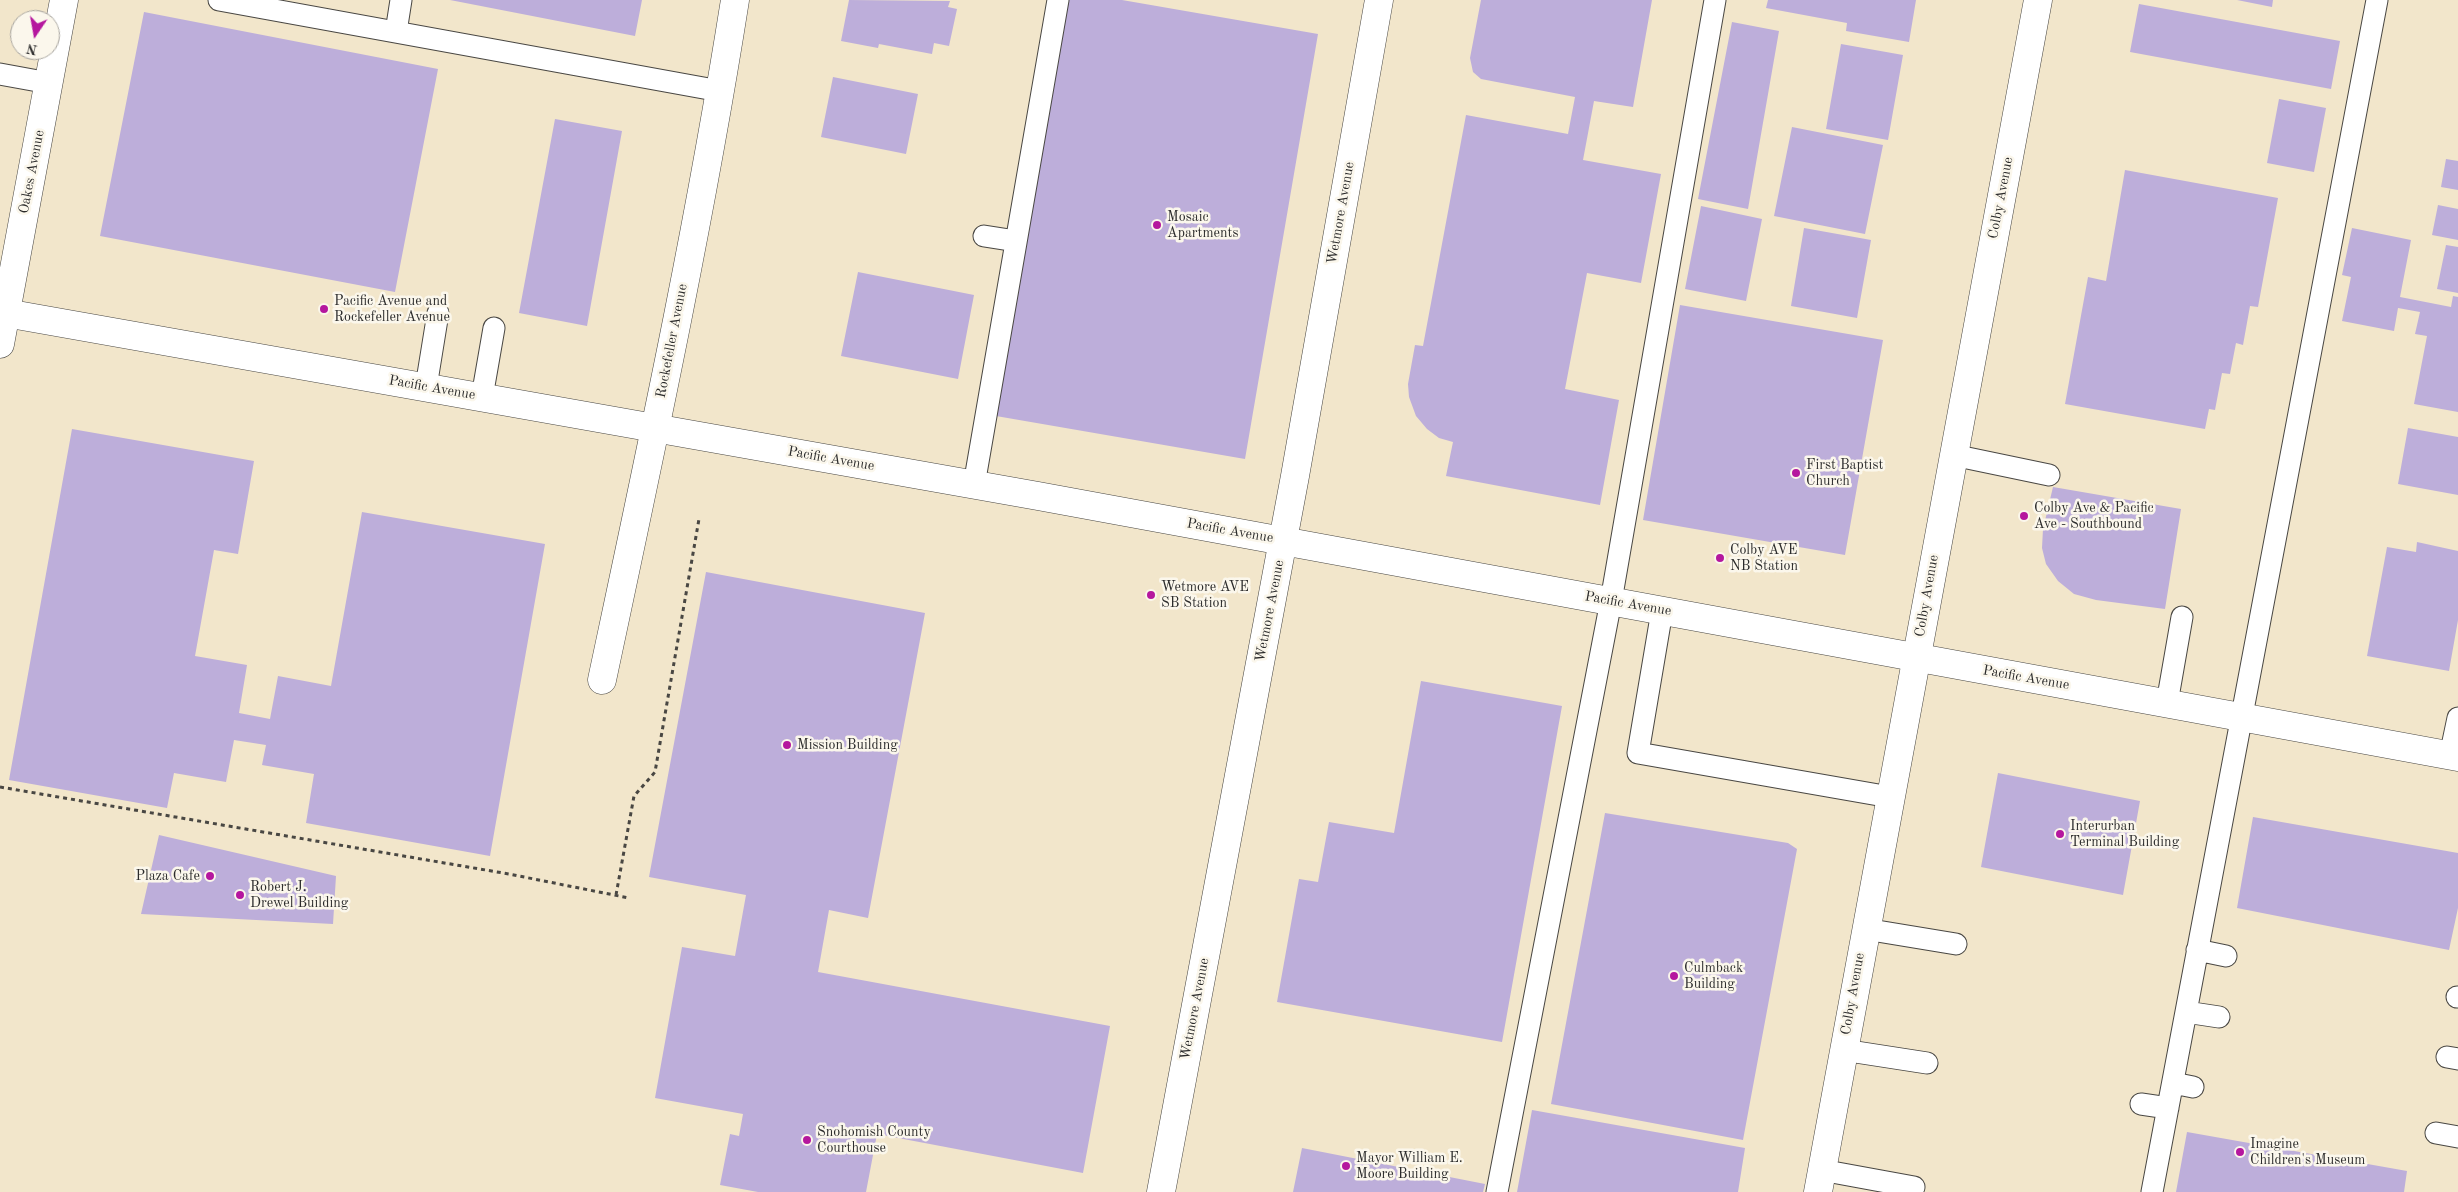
<!DOCTYPE html>
<style>
body{margin:0}
#map{position:relative;width:2458px;height:1192px;overflow:hidden;background:#f2e6cb;font-family:"Old Standard TT",serif}
canvas{display:block}
.north{position:absolute;left:10px;top:10px;width:50px;height:50px;box-sizing:border-box;background:#fbf7ec;border:1px solid #a8a59f;border-radius:50%;rotate:192deg;font-size:14px;font-weight:700;line-height:20px;text-align:center;color:#2b2b2b}
.north::after{content:'';display:block;margin:auto;width:18px;height:22px;background:#b5179e;clip-path:polygon(50% 0,100% 100%,50% 72%,0 100%)}
</style>
<div id="map">
<canvas width="2458" height="1192"></canvas>
<div class="north">N</div>
</div>
<script>
const ctx = document.querySelector('canvas').getContext('2d');
ctx.lineJoin = 'round';
function paint(path, color) { ctx.fillStyle = color; ctx.fill(path, 'evenodd'); }
function trace(path, color, width, dash) { ctx.strokeStyle = color; ctx.lineWidth = width; ctx.lineCap = dash ? 'butt' : 'round'; ctx.setLineDash(dash || []); ctx.stroke(path); }
function write(font, color, halo, rows, align = 'center') {
  ctx.font = font + ' "Old Standard TT",serif'; ctx.lineWidth = 5; ctx.setLineDash([]); ctx.textBaseline = 'middle'; ctx.strokeStyle = halo; ctx.fillStyle = color; for (const [text, x, y, turn = 0] of rows) {
    ctx.save(); ctx.translate(x, y); ctx.rotate((+turn || 0) * Math.PI / 180); ctx.textAlign = isNaN(turn) ? turn : align; if (halo) ctx.strokeText(text, 0, 0); ctx.fillText(text, 0, 0); ctx.restore();
  }
}
paint(new Path2D(`
 M450 0H642L635 36Z
 M849 0 950 1 948 7 957 9 949 46 934 43 932 54 879 44 878 48 841 41Z
 M1068 0H1122L1318 34 1245 459 996 416Z
 M1481 0H1652L1633 107 1594 101 1583 160 1661 174 1641 283 1587 273 1565 389 1619 400 1600 505 1446 476 1453 442 1439 438 1427 429 1416 416 1409 397 1408 384 1415 345 1423 346 1466 115 1568 134 1575 97 1481 79 1473 72 1470 58Z
 M1768 0H1916L1909 42 1846 31 1847 23 1766 8Z
 M2237 0H2273L2272 7Z
 M2139 4 2340 41 2331 89 2130 52Z
 M144 12 438 69 395 292 100 236Z
 M1732 22 1779 31 1748 209 1698 199Z
 M1841 44 1903 55 1888 140 1826 129Z
 M833 77 918 94 906 154 821 137Z
 M2279 99 2326 108 2314 172 2267 163Z
 M555 119 622 131 587 326 519 313Z
 M1792 127 1883 145 1865 234 1774 216Z
 M2446 159 2458 161V190L2441 187Z
 M2125 170 2278 198 2258 307 2250 306 2243 345 2236 343 2230 374 2222 373 2215 410 2209 409 2205 429 2065 404 2088 277 2106 281Z
 M2438 205 2458 209V240L2432 235Z
 M1701 206 1762 219 1746 301 1685 289Z
 M1804 228 1871 240 1857 318 1791 306Z
 M2352 228 2411 240 2400 297 2451 307 2453 296 2458 297V412L2414 404 2427 336 2415 334 2420 312 2398 308 2394 331 2342 321 2351 277 2342 275Z
 M2446 245 2458 247V293L2437 289Z
 M858 272 974 295 958 379 841 356Z
 M1680 305 1883 340 1845 555 1643 520Z
 M2408 428 2458 437V495L2398 484Z
 M72 429 254 461 238 554 214 550 195 656 247 665 239 713 270 719 278 676 331 686 362 512 545 544 490 856 306 823 314 774 262 765 266 745 234 740 226 782 174 773 167 808 9 780Z
 M2053 487 2181 509 2165 609 2096 600 2074 594 2058 581 2046 564 2042 548 2043 529Z
 M2417 542 2458 551V620L2449 671 2367 656 2387 547 2416 552Z
 M706 572 925 613 868 918 829 910 818 972 1110 1026 1083 1173 877 1134 866 1192H758L720 1185 730 1134 739 1136 743 1114 655 1098 682 947 735 956 746 895 649 877Z
 M1421 681 1562 706 1502 1042 1277 1002 1299 879 1318 882 1329 822 1394 833Z
 M1998 773 2140 801 2123 895 1981 867Z
 M1605 813 1788 843 1797 849 1743 1140 1551 1104Z
 M2253 817 2458 853V908L2449 950 2237 908Z
 M159 835 336 876 333 924 141 914Z
 M1532 1110 1745 1148 1738 1192H1517Z
 M2187 1132 2407 1171 2404 1192H2176Z
 M1302 1148 1485 1184 1483 1192H1293Z`), '#bdaeda');
const service = new Path2D(`
 M219 0 720 91
 M396 32 401 0
 M0 74 49 83
 M984 236 1016 241
 M426 387 438 313
 M482 397 494 328
 M1953 455 2049 475
 M974 485 1058 0
 M1662 611 1638 753 1890 797
 M2167 703 2182 617
 M2450 756 2458 718
 M1865 929 1956 944
 M2197 950 2226 956
 M2457 997H2458
 M2186 1012 2219 1017
 M1843 1050 1927 1063
 M2447 1057 2458 1059
 M2173 1083 2193 1087
 M2141 1104 2168 1108
 M2436 1133 2458 1137
 M1821 1170 1914 1187
 M1497 1192 1611 601 1715 0
 M2152 1192 2377 0`);
const minor = new Path2D(`
 M0 344 64 0
 M602 680C650 454 699 228 735 0`);
const tertiary = new Path2D(`
 M0 312 1038 496 2458 757
 M1161 1192 1295 476 1379 0`);
const secondary = new Path2D(`
 M1818 1192 2038 0`);
trace(service, '#494743', 23);
trace(minor, '#494743', 29);
trace(tertiary, '#494743', 29);
trace(secondary, '#494743', 29);
trace(new Path2D(`
 M0 787 509 874 629 898
 M616 895 634 796 655 772 699 519`), '#494743', 3, [4, 4]);
trace(service, '#fff', 21);
trace(minor, '#fff', 28);
trace(tertiary, '#fff', 28);
trace(secondary, '#fff', 28);
for (const [x, y, r, color] of [
 [1157,225,5,"#b5179e"],
 [324,309,5,"#b5179e"],
 [1796,473,5,"#b5179e"],
 [2024,516,5,"#b5179e"],
 [1720,558,5,"#b5179e"],
 [1151,595,5,"#b5179e"],
 [787,745,5,"#b5179e"],
 [2060,834,5,"#b5179e"],
 [210,876,5,"#b5179e"],
 [240,895,5,"#b5179e"],
 [1674,976,5,"#b5179e"],
 [807,1140,5,"#b5179e"],
 [2240,1152,5,"#b5179e"],
 [1346,1166,5,"#b5179e"]
]) { const dot = new Path2D(); dot.arc(x, y, r, 0, 2 * Math.PI); ctx.fillStyle = color; ctx.fill(dot); trace(dot, '#fbf7ec', 2); }
write('14px', '#2b2b2b', '#fbf7ec', [
 ["Oakes Avenue",32,172,-79],
 ["Colby Avenue",2001,198,-79],
 ["Wetmore Avenue",1341,213,-80],
 ["Rockefeller Avenue",672,341,-79],
 ["Pacific Avenue",432,388,10],
 ["Pacific Avenue",831,459,10],
 ["Pacific Avenue",1230,531,10],
 ["Colby Avenue",1927,596,-80],
 ["Pacific Avenue",1628,604,10],
 ["Wetmore Avenue",1270,611,-79],
 ["Pacific Avenue",2026,678,10],
 ["Colby Avenue",1853,994,-80],
 ["Wetmore Avenue",1195,1009,-79]
]);
write('14px', '#2b2b2b', '#fbf7ec', [
 ["Mosaic",1167,217],
 ["Apartments",1167,233],
 ["Pacific Avenue and",334,301],
 ["Rockefeller Avenue",334,317],
 ["First Baptist",1806,465],
 ["Church",1806,481],
 ["Colby Ave & Pacific",2034,508],
 ["Ave - Southbound",2034,524],
 ["Colby AVE",1730,550],
 ["NB Station",1730,566],
 ["Wetmore AVE",1161,587],
 ["SB Station",1161,603],
 ["Mission Building",797,745],
 ["Interurban",2070,826],
 ["Terminal Building",2070,842],
 ["Plaza Cafe",200,876,"right"],
 ["Robert J.",250,887],
 ["Drewel Building",250,903],
 ["Culmback",1684,968],
 ["Building",1684,984],
 ["Snohomish County",817,1132],
 ["Courthouse",817,1148],
 ["Imagine",2250,1144],
 ["Children's Museum",2250,1160],
 ["Mayor William E.",1356,1158],
 ["Moore Building",1356,1174]
], 'left');
</script>
